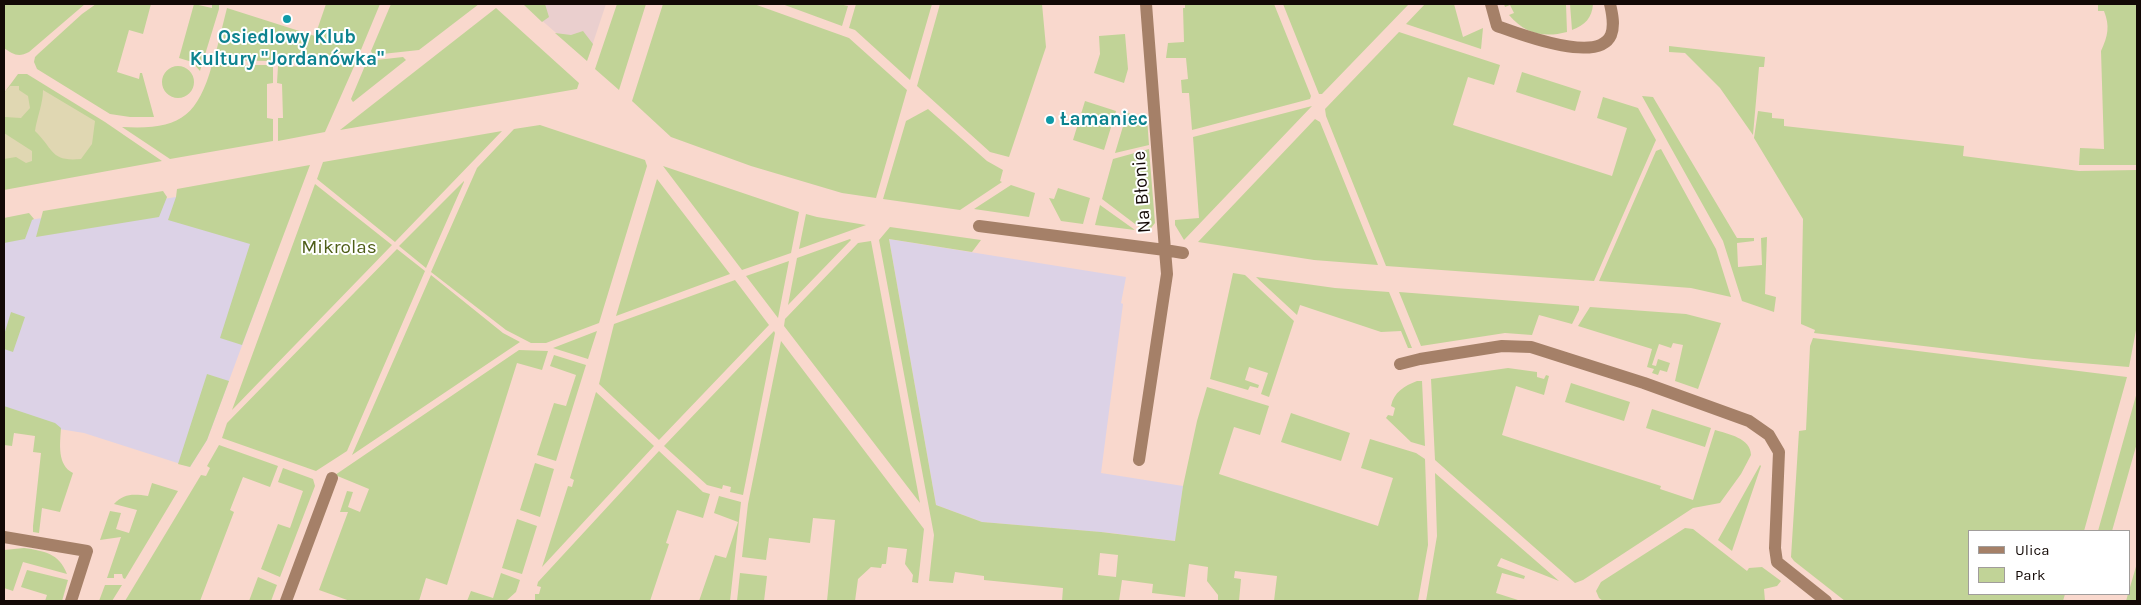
<!DOCTYPE html>
<meta charset="utf-8">
<style>
body{margin:0}
#map{position:relative;width:2141px;height:605px;overflow:hidden;background:#f9d8cd;font-family:Karla,sans-serif}
canvas{display:block}
.frame{position:absolute;inset:0;border:5px solid #130906;pointer-events:none}
.legend{position:absolute;left:1968px;top:530px;width:162px;height:65px;box-sizing:border-box;background:#fff;border:1px solid #a19d9b;margin:0;padding:6px 9px;list-style:none;font-size:15px;color:#130906}
.legend li{display:flex;align-items:center;gap:10px;height:25px}
.legend b{width:25px;border:1px solid #a19d9b}
</style>
<div id="map">
<canvas width="2141" height="605"></canvas>
<div class="frame"></div>
<ul class="legend">
<li><b style="height:6px;background:#a58068"></b>Ulica</li>
<li><b style="height:14px;background:#c1d397"></b>Park</li>
</ul>
</div>
<script>
const ctx = document.querySelector('canvas').getContext('2d');
ctx.lineJoin = 'round';
function paint(path, color) { ctx.fillStyle = color; ctx.fill(path, 'evenodd'); }
function trace(path, color, width, dash) { ctx.strokeStyle = color; ctx.lineWidth = width; ctx.lineCap = dash ? 'butt' : 'round'; ctx.setLineDash(dash || []); ctx.stroke(path); }
function write(font, color, halo, rows, align = 'center') {
  ctx.font = font + ' Karla,sans-serif'; ctx.lineWidth = 4; ctx.setLineDash([]); ctx.textBaseline = 'middle'; ctx.strokeStyle = halo; ctx.fillStyle = color; for (const [text, x, y, turn = 0] of rows) {
    ctx.save(); ctx.translate(x, y); ctx.rotate((+turn || 0) * Math.PI / 180); ctx.textAlign = isNaN(turn) ? turn : align; if (halo) ctx.strokeText(text, 0, 0); ctx.fillText(text, 0, 0); ctx.restore();
  }
}
paint(new Path2D(`
 M523 4H606L587 61 555 32Z`), '#eacfce');
paint(new Path2D(`
 M176 197H297L207 440 190 467 84 433 4 420V224Z
 M889 239 1126 277 1121 303 1123 304 1101 473 1183 486 1176 541 1111 533 982 522 936 505Z`), '#dcd2e6');
paint(new Path2D(`
 M4 4H85L29 52C18 58 13 54 4 48Z
 M96 4H151L143 34 129 30 117 72 139 79 140 73H142L154 117H130L110 114 37 69 34 62 35 57 38 54 82 14Z
 M194 4 212 8V4H219V9L200 71 192 62 179 58Z
 M326 4H380L358 57 352 58 351 54H343V59L323 62 214 60 227 8 315 36Z
 M391 4H479L419 50 373 55 371 51Z
 M523 4H545L549 17 542 22Z
 M617 4H646L619 90 595 69Z
 M663 4H754L849 38 907 90 876 198 842 193 751 166 671 137 632 101Z
 M782 4H839L848 6 842 26Z
 M856 4H932L910 80 855 30 849 28Z
 M940 4H1042L1046 47 1009 157 990 152 917 86Z
 M1185 4H1274L1311 96 1310 99 1192 130 1189 93H1182L1181 80 1188 79 1186 58H1166L1168 43 1184 42 1183 8H1185Z
 M1283 4H1409L1322 94H1319Z
 M1425 4H1454L1463 37 1483 28 1481 49 1406 24Z
 M1504 4H1566L1567 32C1544 38 1525 34 1509 15L1514 13 1510 5 1505 7Z
 M1570 4H1593C1592 18 1585 25 1572 30Z
 M2098 4H2137V165H2079L2080 148 2104 149 2101 51C2108 36 2110 26 2104 11H2098Z
 M496 8 579 83 577 89 340 130Z
 M583 31 593 44 587 61 555 33 571 35Z
 M1399 32 1500 65 1494 85 1468 77 1453 125 1612 176 1627 128 1597 118 1603 97 1638 108 1656 140 1594 281 1386 266 1326 116 1325 109Z
 M1125 34 1128 69 1124 83 1094 73 1100 54 1099 36Z
 M1669 46 1765 57 1764 67H1759L1753 135 1720 88 1685 53 1669 52Z
 M403 57 406 60 353 102 351 99 367 61Z
 M356 62 325 132 278 141V118H283L282 84 277 83 278 66 324 67Z
 M212 65H273V83L267 84V118L273 119V141L170 159 122 127C177 130 197 119 212 65Z
 M162 82a16 16 0 1 1 32 0a16 16 0 1 1-32 0Z
 M1522 72 1581 91 1575 111 1516 92Z
 M18 74H27L105 122 162 161 4 190V93Z
 M1642 96 1653 97 1737 238H1754V241L1737 243 1738 267 1762 265 1761 238 1767 237 1765 294 1776 297 1774 312 1742 301 1723 241Z
 M1085 101 1116 111 1104 150 1073 140Z
 M1312 106 1184 240 1175 225V220L1199 218 1193 137Z
 M928 109 987 161 1003 170 1000 181 1002 182 960 210 883 199 906 121Z
 M1758 111 1772 113V118L1784 119V126L1964 146 1963 156 2079 171 2137 170V325L2129 367 2033 359 1814 333 1815 330 1801 324 1803 219 1754 138Z
 M1127 113 1147 118 1149 145 1115 153Z
 M1315 119 1320 122 1378 265 1314 260 1198 242Z
 M540 125 645 160 647 166 599 323 546 343H531L506 330 431 272 477 168 514 129Z
 M502 131 395 242 317 179 323 162Z
 M1149 149 1155 223 1151 228 1143 230 1102 199 1113 159Z
 M1661 149 1716 249 1731 297 1691 288 1599 281 1656 151Z
 M310 165 242 345 220 338 250 244 168 220 176 197 177 189Z
 M663 166 799 212 791 253 742 270Z
 M657 179 730 274 616 316Z
 M464 181V182L426 268 399 246Z
 M315 184 392 245 232 410Z
 M1011 185 1035 193 1029 217 974 209Z
 M1058 188 1090 198 1083 224 1061 221 1049 198 1054 199Z
 M163 191 167 197 159 217 36 237 43 211Z
 M1100 205 1135 230 1095 225Z
 M29 213 34 219 32 220 25 239 4 243V218Z
 M806 214 817 217 866 225 799 249Z
 M890 227 981 240 972 252 889 239 936 505 982 522 1101 532 1175 541 1183 486 1197 421 1207 387 1269 406 1260 435 1234 427 1219 474 1378 526 1393 478 1361 468 1370 439 1416 453 1425 459 1428 545 1418 601H1274L1277 576 1235 571 1234 578 1241 579 1239 601H1218V595L1207 581 1208 567 1189 564 1185 597 1152 593 1153 584 1122 580 1119 601H1062L1063 588 984 580V576L955 572 953 583 929 581 934 535 879 240ZM1100 553 1118 555 1116 577 1098 575Z
 M850 239 851 240 788 305 797 258Z
 M871 241 920 503 784 326 785 319 858 243Z
 M397 249 425 271 347 451 316 471 222 438 227 423Z
 M789 261 778 318 746 276Z
 M1233 273 1245 275 1294 321 1269 397 1261 394 1268 373 1249 367 1245 380 1259 385 1258 388 1250 386 1248 390 1210 379Z
 M431 275 503 333 520 342 352 455Z
 M1256 277 1335 288 1389 292 1412 348H1408L1401 331 1381 332 1300 305 1297 315Z
 M735 280 769 325 659 440 599 384 614 324Z
 M1399 292 1579 306V310L1572 324 1539 315 1532 335 1505 333 1421 346Z
 M1590 307 1686 314 1721 323 1698 389 1675 381 1683 345 1673 343 1671 348 1659 344 1652 365 1656 366 1658 359 1670 363 1667 372 1660 370 1658 375 1652 373 1654 369 1647 367 1652 349 1578 326Z
 M11 312 25 317 13 352 4 349V335Z
 M597 331 588 359 553 348Z
 M774 331 775 333 743 495 730 492 731 487 723 485 722 489 707 485 664 446Z
 M1813 338 2127 377 2084 531H1970V594H2065L2063 601H1845L1794 561 1791 557 1799 431 1806 430 1810 346Z
 M781 341 924 529 918 583 912 582 913 575 905 564 907 549 888 547 886 564H882L881 568 871 567 858 579 855 601H827L835 520 813 518 810 543 769 538 766 560 742 557 748 504Z
 M519 350 548 351 542 370 517 363 447 585 426 578 419 601H350L319 590 348 512H340L347 491 353 492 348 507 360 512 369 489 335 475Z
 M554 355 586 365 556 461 537 455 554 403 566 406 576 375 550 366Z
 M1508 368 1537 372V377L1544 379 1546 375 1549 376 1544 395 1516 386 1502 435 1661 486 1660 489 1693 500 1715 430C1728 434 1751 438 1751 455L1741 474 1720 503 1693 508 1583 580 1575 583 1435 460 1431 379Z
 M207 374 229 381 207 440 190 467 178 464Z
 M1417 381H1422L1425 446 1411 442 1386 418 1388 415 1393 416 1395 408 1391 406C1394 392 1404 386 1417 381Z
 M1571 383 1630 402 1624 421 1565 402Z
 M596 392 654 446 542 567 568 486 572 487 574 480 570 478Z
 M2137 392V443L2112 531H2098Z
 M4 406 55 423 61 428C60 444 57 465 73 473L60 512 42 508 39 533 33 532V526L41 453 33 452 35 436 14 433 12 446 4 445Z
 M1652 409 1711 428 1705 447 1646 428Z
 M1291 413 1350 433 1341 461 1281 442Z
 M219 445 278 466 270 487 243 477 230 510 234 512 200 601H125L201 475 206 476 210 468 207 466Z
 M659 451 703 492 710 494 703 518 677 510 666 543 669 544 650 601H535V594H539L541 587 537 586 538 582Z
 M535 463 554 469 540 517 520 510Z
 M1760 465 1761 466 1732 551 1718 540Z
 M283 468 313 479 315 486 280 577 261 569 278 524 290 528 303 491 278 482Z
 M1435 473 1559 581 1501 558 1497 566 1525 576 1524 579 1502 573 1496 593 1518 600 1517 601H1426L1437 536Z
 M152 483 178 491 125 579 123 578 122 574H114V578H107L121 537 100 540 110 511 121 513 116 529 129 533 137 510 114 504C124 493 134 494 148 496Z
 M719 496 741 502 730 601H699L715 555 726 558 738 522 714 513Z
 M517 519 537 526 522 574 502 568Z
 M1685 528 1693 529 1747 571 1749 568 1762 567 1781 581 1777 586 1764 589 1765 601H1603L1599 598 1596 591 1601 582Z
 M24 548C44 551 59 553 67 574L23 562 13 591 4 588V550Z
 M2137 563V601H2126Z
 M27 570 68 580 62 601H45L47 595 21 587Z
 M501 573 520 580 516 592 506 601H467L471 591 493 598Z
 M740 573 767 576 764 601H737Z
 M258 577 277 585 271 601H249Z
 M105 585H122L112 601H99Z`), '#c1d397');
paint(new Path2D(`
 M10 86H19V90L28 96 30 108 21 118 5 117 4 93Z
 M43 90 95 121 92 144 81 159C50 162 54 149 35 131 37 117 43 104 43 90Z
 M4 133 32 151V161L26 163 16 157 4 159Z`), '#e0d7b2');
trace(new Path2D(`
 M1491 4 1497 26C1517 33 1598 65 1611 35 1615 25 1612 13 1610 4
 M979 226 1165 250 1146 4
 M1400 364 1420 359 1502 346 1531 347 1644 383 1749 421 1769 435 1779 452 1775 548 1777 562 1826 601
 M1139 460 1167 274 1165 250 1183 253
 M4 537 87 551 71 601
 M286 601 332 478`), '#a58068', 12);
for (const [x, y, r, color] of [
 [287,19,5,"#0f9aa8"],
 [1050,120,5,"#0f9aa8"]
]) { const dot = new Path2D(); dot.arc(x, y, r, 0, 2 * Math.PI); ctx.fillStyle = color; ctx.fill(dot); trace(dot, '#fff', 2); }
write('bold 19px', '#0d838f', '#fff', [
 ["Osiedlowy Klub",287,38],
 ["Kultury \"Jordanówka\"",287,60],
 ["Łamaniec",1060,120,"left"]
]);
write('19px', '#130906', '#fff', [
 ["Na Błonie",1142,192,-94]
]);
write('19px', '#4e5e18', '#fff', [
 ["Mikrolas",339,248]
]);
</script>
